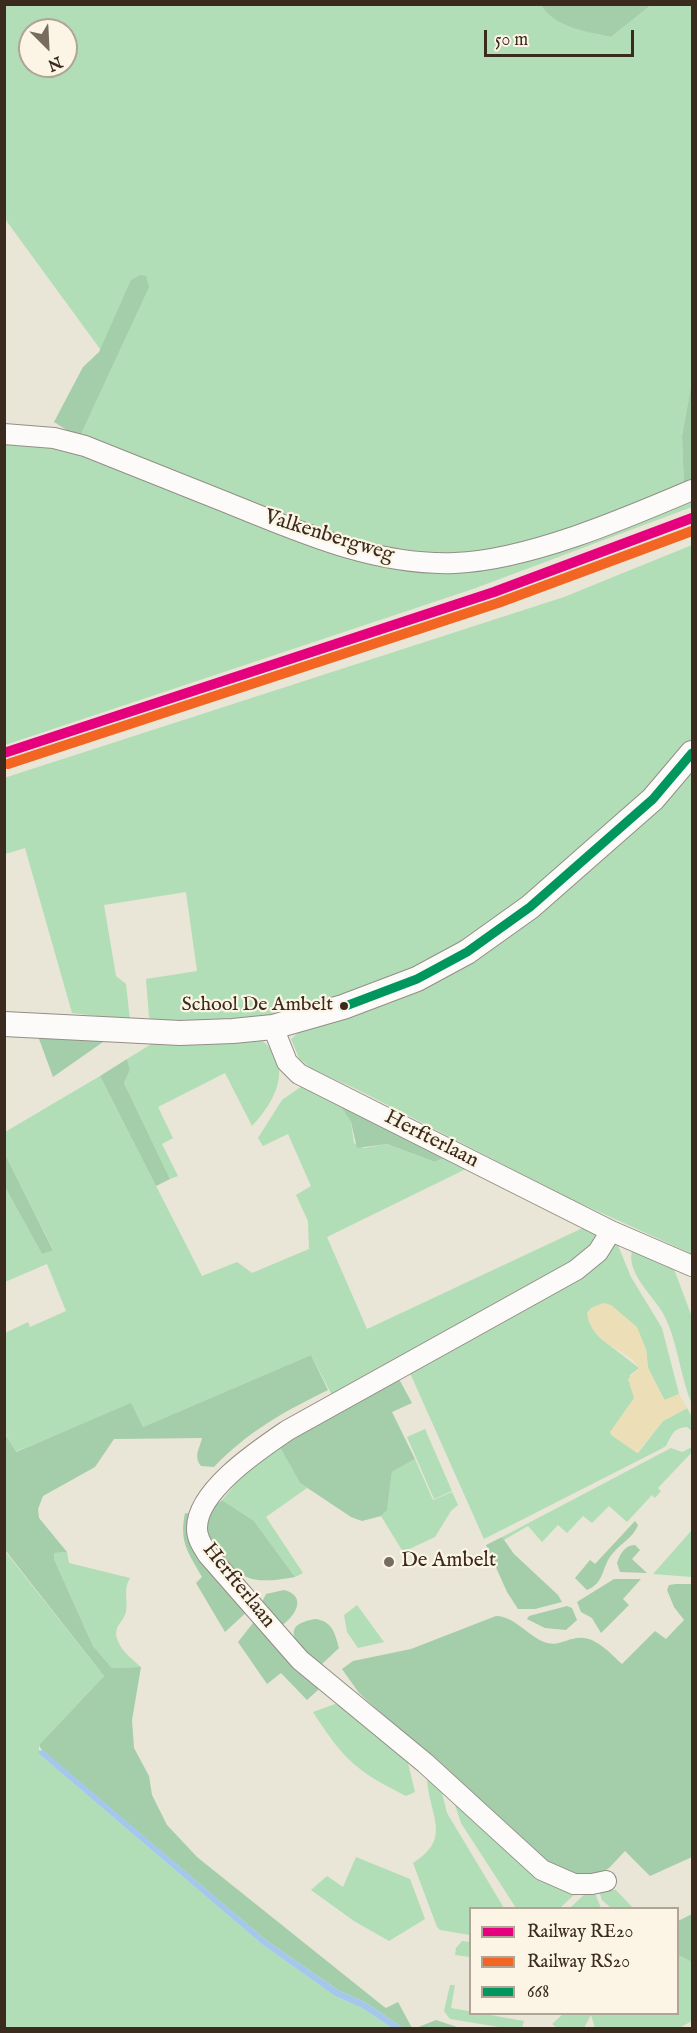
<!DOCTYPE html>
<style>
body{margin:0}
#map{position:relative;width:697px;height:2033px;overflow:hidden;background:#e9e5d7;font-family:"IM FELL English",serif}
canvas{display:block}
.frame{position:absolute;inset:0;border:6px solid #3b2a1e;pointer-events:none}
.legend{position:absolute;left:469px;top:1907px;width:210px;height:108px;box-sizing:border-box;background:#fcf5e5;border:2px solid #afa495;margin:0;padding:8px 10px;list-style:none;font-size:18px;color:#3b2a1e}
.legend li{display:flex;align-items:center;gap:12px;height:30px}
.legend b{width:30px;border:2px solid #afa495}
.north{position:absolute;left:18px;top:18px;width:60px;height:60px;box-sizing:border-box;background:#fcf5e5;border:2px solid #afa495;border-radius:50%;rotate:156deg;font-size:16px;font-weight:700;line-height:24px;text-align:center;color:#3b2a1e}
.north::after{content:'';display:block;margin:auto;width:21px;height:27px;background:#786b5f;clip-path:polygon(50% 0,100% 100%,50% 72%,0 100%)}
.scale{position:absolute;left:484px;top:30px;width:150px;height:27px;box-sizing:border-box;border:3px solid #3b2a1e;border-top:0;padding-left:8px;font-size:18px;line-height:21px;white-space:nowrap;color:#3b2a1e;-webkit-text-stroke:4px #fcf5e5;paint-order:stroke}
</style>
<div id="map">
<canvas width="697" height="2033"></canvas>
<div class="frame"></div>
<ul class="legend">
<li><b style="height:8px;background:#e5007d"></b>Railway RE20</li>
<li><b style="height:8px;background:#f26522"></b>Railway RS20</li>
<li><b style="height:8px;background:#00965e"></b>668</li>
</ul>
<div class="north">N</div>
<div class="scale">50 m</div>
</div>
<script>
const ctx = document.querySelector('canvas').getContext('2d');
ctx.lineJoin = 'round';
function paint(path, color) { ctx.fillStyle = color; ctx.fill(path, 'evenodd'); }
function trace(path, color, width, dash) { ctx.strokeStyle = color; ctx.lineWidth = width; ctx.lineCap = dash ? 'butt' : 'round'; ctx.setLineDash(dash || []); ctx.stroke(path); }
function write(font, color, halo, rows, align = 'center') {
  ctx.font = font + ' "IM FELL English",serif'; ctx.lineWidth = 4.5; ctx.setLineDash([]); ctx.textBaseline = 'middle'; ctx.strokeStyle = halo; ctx.fillStyle = color; for (const [text, x, y, turn = 0] of rows) {
    ctx.save(); ctx.translate(x, y); ctx.rotate((+turn || 0) * Math.PI / 180); ctx.textAlign = isNaN(turn) ? turn : align; if (halo) ctx.strokeText(text, 0, 0); ctx.fillText(text, 0, 0); ctx.restore();
  }
}
paint(new Path2D(`
 M4 5H541C554 26 587 32 611 37L651 5H692V381L682 436 684 487 646 503 516 546 438 557 366 547 77 437 103 353 5 219ZM30 30H66V66H30Z
 M4 439 70 447 227 509 451 567 692 495V507L473 589 5 745Z
 M692 545V741L673 767 627 816 474 937 396 980 256 1019 154 1022 149 1017 146 979 197 971 186 892 104 905 116 976 126 984 130 1020 72 1013 25 848 5 854 4 778 564 597Z
 M692 764V1254L573 1200 356 1089 310 1068 299 1058 291 1039 302 1029 402 995Z
 M260 1039C295 1064 276 1101 252 1126L225 1073 158 1107 173 1138 162 1144 178 1176 170 1179 124 1083 130 1070 127 1059 158 1040Z
 M100 1076 202 1276 237 1262 252 1273 309 1249 308 1221 296 1195 311 1186 288 1134 263 1146 258 1138 282 1100 302 1086 340 1101 351 1122 354 1143 364 1148 387 1144 435 1162 451 1154 472 1166 327 1237 367 1329 587 1226 598 1234 595 1248 334 1399 311 1355 143 1427 131 1404 15 1452 5 1432V1333L28 1322 30 1327 66 1311 47 1264 5 1282V1187L42 1254 53 1249 5 1154V1132Z
 M617 1243 631 1277 662 1328 679 1394 665 1401 648 1368 646 1349 588 1321 600 1338 639 1368 630 1375 635 1398 611 1432 638 1453 663 1421 687 1408 692 1417V1431L687 1427C673 1428 672 1435 666 1446L659 1450 484 1539 410 1373 412 1370Z
 M633 1248 672 1264 692 1317V1404C679 1374 678 1338 661 1310 650 1293 624 1269 633 1248Z
 M425 1429 452 1491 434 1499 407 1437Z
 M278 1444 300 1483 307 1488 266 1517 303 1573 295 1577 254 1521 222 1500 248 1469Z
 M692 1447V1452L658 1488 661 1491 655 1498 652 1495 627 1522 609 1506 592 1523 583 1516 567 1533 558 1525 542 1542 528 1526 504 1540 502 1537 671 1448 682 1452Z
 M415 1459 433 1500 452 1492 458 1505 451 1511 435 1537 403 1552 381 1516 387 1509 392 1472Z
 M692 1530V1577L653 1574Z
 M4 1550 104 1676 39 1745V1754L263 1945 335 1996 362 2008 392 2028H5Z
 M67 1552 69 1563 130 1578C123 1589 128 1599 126 1611 125 1618 120 1622 117 1628 112 1644 131 1658 141 1667L112 1668 93 1646 54 1559V1553Z
 M357 1605 384 1642 358 1648 347 1632 344 1615Z
 M335 1704 352 1711 407 1759 415 1792 406 1796C355 1770 344 1760 313 1712Z
 M427 1776 440 1785 447 1813 504 1908H470V1935L440 1930 437 1927 413 1863C454 1837 428 1816 427 1776Z
 M456 1800 578 1891 560 1908H516L461 1823 454 1802Z
 M356 1857 410 1879 425 1919 389 1941 354 1921 311 1890 327 1876 343 1887Z
 M598 1888 616 1890 633 1908H611L602 1900Z
 M588 1891H594L601 1908H570Z
 M462 1941 470 1942V1957L455 1955 456 1948Z
 M678 1955 692 1962V2021L679 2028H595L591 2015 584 2028H557L552 2024 563 2014H678Z
 M450 1985H455L451 2008 524 2021 522 2028H505L450 2019 444 2011Z`), '#b1deb7');
paint(new Path2D(`
 M541 5H651L611 37C587 32 554 27 541 5Z
 M140 275 146 276 149 287 79 438 54 422 83 367 99 352 131 280Z
 M692 381V483L684 487 682 436Z
 M35 1028 113 1035 53 1077Z
 M127 1059 130 1070 124 1083 170 1179 156 1186 100 1076Z
 M341 1106 451 1154 435 1162 387 1144 357 1148 351 1122Z
 M5 1154 53 1250 42 1254 5 1187Z
 M311 1355 328 1390C285 1411 247 1432 214 1467L201 1466C193 1456 200 1448 202 1438L114 1439 95 1467 43 1496 38 1509 39 1518 67 1552 54 1553V1559L93 1646 112 1668 141 1667 132 1720 134 1748 149 1776 152 1795 167 1825 197 1857 383 2006 386 2008 398 2002 412 2028H403L365 2002 338 1990 266 1940 41 1749 39 1745 104 1676 5 1550 4 1432 16 1452 131 1403 143 1427Z
 M399 1379 412 1403 392 1412 415 1459 392 1472 387 1510 381 1516 362 1521 351 1517 300 1483 278 1444Z
 M222 1500 254 1521 295 1577C242 1587 238 1575 205 1537L208 1511Z
 M185 1513 191 1514 250 1609 225 1632 196 1583 202 1577C188 1552 179 1542 185 1513Z
 M635 1521 638 1525C633 1538 622 1542 613 1553 601 1566 606 1582 587 1590L575 1578 590 1560 595 1564Z
 M502 1537 514 1554 558 1595 562 1602 535 1609H518L507 1592 486 1545Z
 M635 1545 640 1550 632 1559 647 1573 620 1572 617 1563C620 1554 625 1545 635 1545Z
 M614 1579H641L623 1599 629 1605 601 1633 592 1618 581 1612 577 1602Z
 M676 1584H692V1857L650 1876 625 1851 609 1868 593 1878 554 1870 359 1693 342 1669 353 1661 411 1649 496 1616C515 1617 526 1634 544 1642 559 1648 569 1636 584 1638 599 1640 612 1655 622 1664L655 1631 666 1639 684 1620 674 1607 667 1590 669 1585Z
 M284 1590C308 1596 295 1617 281 1626L262 1602 266 1594Z
 M567 1606 572 1608 577 1620 566 1630 545 1628 527 1619 529 1616Z
 M257 1618 318 1683V1690L307 1700 281 1673 267 1684 238 1642Z
 M316 1619C333 1622 335 1634 339 1648L321 1665 315 1664C299 1646 276 1625 316 1619Z
 M692 1914V1962L678 1955V1921Z
 M436 2020 460 2028H416Z`), '#a4cda9');
paint(new Path2D(`
 M603 1303 611 1305 637 1327 646 1349 648 1368 664 1400 679 1394 687 1408 663 1421 637 1453 611 1435 610 1432 634 1398 628 1379 639 1368C627 1347 592 1347 587 1313L591 1308Z`), '#ecdfb8');
paint(new Path2D(`
 M43 1750 266 1940 338 1990 365 2002 403 2028H392L362 2008 335 1996 263 1945 39 1754 38 1751Z`), '#a4c7ec');
const minor = new Path2D(`
 M4 434 54 438 85 446C133 465 181 484 228 503 300 532 375 566 455 563 528 560 624 519 692 490
 M273 1027 287 1062 299 1074 611 1231 692 1266
 M606 1881 592 1884H574L542 1870 425 1763 300 1660 208 1555C203 1547 197 1539 197 1529 196 1491 260 1449 288 1430L576 1270 598 1252 611 1231`);
const tertiary = new Path2D(`
 M4 1024 180 1033 233 1031 273 1027 343 1007 417 979 467 952 530 907 653 799 692 753`);
trace(minor, '#938e85', 22);
trace(tertiary, '#938e85', 26);
trace(minor, '#fcfbf9', 20);
trace(tertiary, '#fcfbf9', 24);
trace(new Path2D(`
 M343 1007 417 979 467 952 530 907 653 799 692 753`), '#00965e', 9);
trace(new Path2D(`
 M4 753 494 592 692 518`), '#e5007d', 10);
trace(new Path2D(`
 M8 764 498 603 692 531`), '#f26522', 10);
for (const [x, y, r, color] of [
 [344,1006,5,"#3b2a1e"],
 [389,1562,6,"#786b5f"]
]) { const dot = new Path2D(); dot.arc(x, y, r, 0, 2 * Math.PI); ctx.fillStyle = color; ctx.fill(dot); trace(dot, '#fcf5e5', 2); }
write('20px', '#3b2a1e', '#fcf5e5', [
 ["School De Ambelt",333,1006]
], 'right');
write('21px', '#3b2a1e', '#fcf5e5', [
 ["Valkenbergweg",329,537,17],
 ["Herfterlaan",431,1140,27],
 ["Herfterlaan",238,1586,51]
]);
write('21px', '#3b2a1e', '#fcf5e5', [
 ["De Ambelt",401,1562]
], 'left');
</script>
